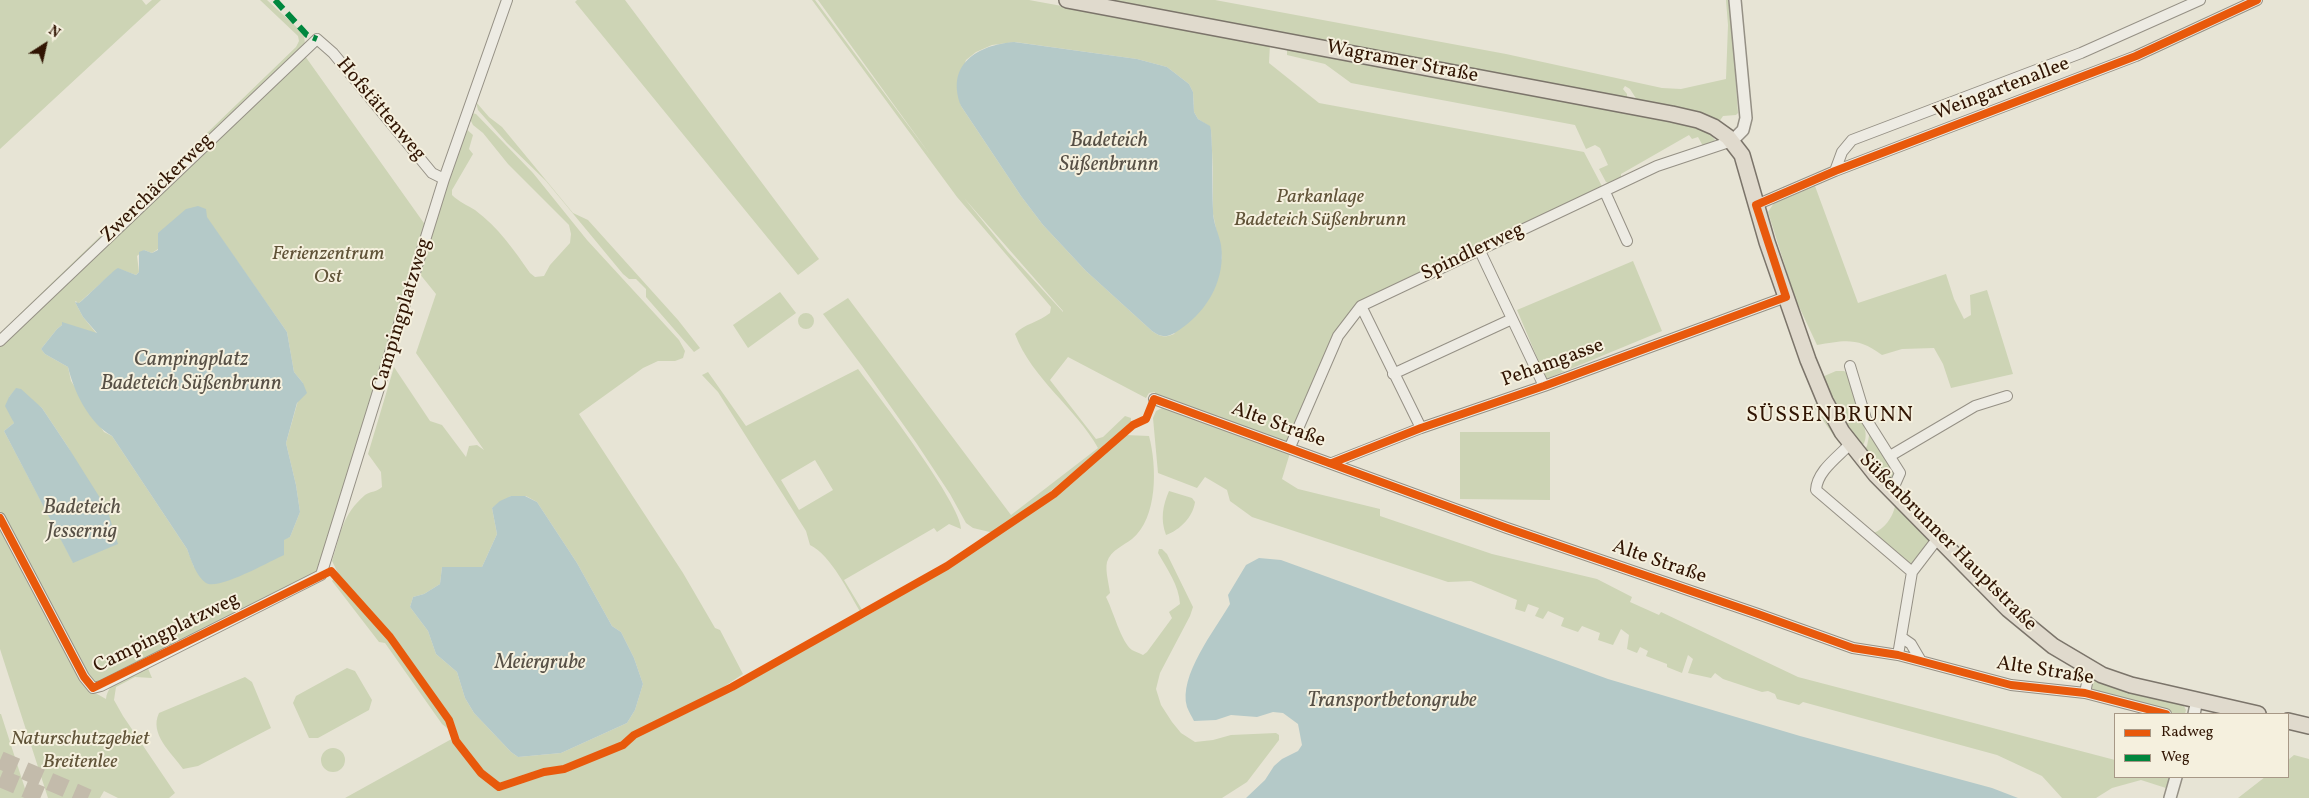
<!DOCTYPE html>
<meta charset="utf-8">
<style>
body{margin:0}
#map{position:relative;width:2309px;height:798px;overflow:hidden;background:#e7e4d5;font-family:Vollkorn,serif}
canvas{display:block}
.legend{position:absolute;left:2114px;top:713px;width:175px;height:65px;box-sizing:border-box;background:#f5f0de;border:1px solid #a79886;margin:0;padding:6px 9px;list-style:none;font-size:15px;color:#311503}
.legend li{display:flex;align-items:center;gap:10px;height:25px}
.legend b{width:25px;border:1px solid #a79886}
.north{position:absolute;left:20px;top:20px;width:50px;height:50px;-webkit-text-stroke:4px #f5f0de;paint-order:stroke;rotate:35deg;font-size:14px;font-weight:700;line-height:20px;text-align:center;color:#311503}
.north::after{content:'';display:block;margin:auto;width:18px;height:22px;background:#311503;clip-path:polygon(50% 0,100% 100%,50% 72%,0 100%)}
</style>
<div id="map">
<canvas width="2309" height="798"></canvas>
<ul class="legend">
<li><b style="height:6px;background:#e8590c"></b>Radweg</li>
<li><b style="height:6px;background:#00873e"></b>Weg</li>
</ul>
<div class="north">N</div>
</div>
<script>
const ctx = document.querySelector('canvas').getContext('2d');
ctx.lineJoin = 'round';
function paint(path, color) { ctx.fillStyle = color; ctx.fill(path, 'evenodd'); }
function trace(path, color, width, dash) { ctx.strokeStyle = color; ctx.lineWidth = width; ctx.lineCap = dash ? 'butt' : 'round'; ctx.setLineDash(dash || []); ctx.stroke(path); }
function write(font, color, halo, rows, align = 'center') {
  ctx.font = font + ' Vollkorn,serif'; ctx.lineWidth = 4; ctx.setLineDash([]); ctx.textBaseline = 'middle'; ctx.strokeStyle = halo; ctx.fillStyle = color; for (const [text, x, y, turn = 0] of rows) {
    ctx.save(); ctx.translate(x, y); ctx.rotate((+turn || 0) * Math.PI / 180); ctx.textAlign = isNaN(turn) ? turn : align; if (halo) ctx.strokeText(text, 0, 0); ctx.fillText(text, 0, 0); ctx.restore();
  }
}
paint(new Path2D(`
 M0 0H142L146 5 152 0H161L0 149Z
 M260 0H267L304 34 305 45 0 336V333L296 47 299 41 298 36Z
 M577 0H625L819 259 798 275 575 2Z
 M812 0H815L931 156 818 0H1029L1270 44 1269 63 1319 103 1584 152 1605 192 1361 306 1338 336 1290 447 1154 399 1155 392 1149 393 1146 398 1068 357 1050 380 1096 439 1103 437 1125 416 1131 418V425L1030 508 994 533 973 528 966 523 950 494 917 444 862 366 823 314 848 298 1011 515 1098 448C1076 408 1032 379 1015 334 1024 324 1039 322 1050 313L1051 307 957 197ZM1015 42 1137 59 1167 67 1189 84 1193 92 1194 112 1198 119 1209 126 1211 130 1213 170V214L1222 258 1174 334C1165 338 1160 337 1152 331L1086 271 1043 225 1021 196 961 106 957 86 966 60 976 52 992 45ZM964 198 1063 311V312L1008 252Z
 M1094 0H1215L1506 54 1662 88 1681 89 1726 79 1728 25 1726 0H1730L1738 113 1736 115 1723 116 1719 122 1637 100 1630 89 1625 86 1623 89 1627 94V100Z
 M1287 47 1660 117C1674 121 1708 127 1715 140L1714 144 1703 146 1698 137 1692 139 1689 135 1621 174V180L1610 184 1606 182 1599 169 1608 165 1600 148 1595 145 1586 149 1575 125 1351 83 1325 64 1287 55Z
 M305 56 426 226 415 264 412 261 397 324 317 573 95 683 86 672 0 511V346L122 227ZM206 209V217L287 332 294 372 303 383 286 443 296 485 300 512 290 537 194 567 187 549 112 436 104 432 71 381 68 367 45 354 41 349 57 329 62 325 97 334 83 317 75 302 76 301 78 304C86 297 113 271 119 269L136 275 139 272 137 256 144 250 152 253 158 249V233ZM16 389 42 408 68 447 117 544 73 562 4 431 14 423 9 397Z
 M476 102 489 117 502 127 573 213 588 220 678 320 700 348 694 352 646 297V289L636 279H629L623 274 546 181 507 143 478 110Z
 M472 113 476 114 533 173 587 240 679 340 685 351 683 358 675 361H658L643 368 579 414 683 573 715 628 720 630 743 674 707 698 638 731 637 737 707 703 772 665 865 617 952 565 1040 507 1125 435 1149 436C1157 466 1158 518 1132 539 1123 546 1111 550 1107 562 1105 571 1109 584 1110 593L1106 597C1113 610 1121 642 1132 650 1135 652 1140 653 1143 655L1147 652 1172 618 1169 612 1180 604C1179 585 1167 569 1158 553L1159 549H1162L1167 554 1193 607 1190 616 1160 673 1156 689 1161 705 1172 722 1181 733 1195 742 1213 740 1231 735 1276 733 1279 735V740L1247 782 1222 798H345L457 736 442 724 385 643 379 642 332 581 338 573 332 561C341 533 342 515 365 495 371 491 377 492 382 487L381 472 368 454 394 367 430 421 442 425 466 457 469 446 477 445 484 450 416 353 436 294 419 273 465 128 473 135 469 149 473 154 452 190V195C459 202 467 205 475 210 498 227 514 250 530 273L535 277 544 276 550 265 570 243 571 234 569 225 508 164 483 133 473 125 470 119ZM511 496H526L537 502 577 563 612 626 621 632 634 658 643 684 635 710 627 723 561 753 518 757 511 752 474 713 465 698 457 672 436 654 428 631 410 607 413 597 424 594 440 584 442 567H482L497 534 492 508Z
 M1815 186 1858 303 1946 274 1954 299 1964 319 1971 315 1970 295 1987 290 2013 374 1951 388 1943 364 1934 348 1902 349 1882 355C1858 337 1845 340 1817 345L1795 298 1768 212 1774 203Z
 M1633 261 1662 331 1546 379 1517 310Z
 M780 292 796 313 748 348 733 325Z
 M798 321a8 8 0 1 1 16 0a8 8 0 1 1-16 0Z
 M858 369C877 394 962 505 961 529L949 524 937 532 934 528 844 580 861 608 863 612 861 613C849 593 831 555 810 545L806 531 718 392 702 375 708 372 746 426ZM815 460 833 490 799 510 781 480Z
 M1836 371H1844L1852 377 1861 405 1856 410C1863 422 1871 436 1861 448L1840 417 1822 377Z
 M1817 402 1838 439 1839 443 1813 406Z
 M1164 407 1290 453 1282 479 1298 489 1380 509V516L1492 554 1597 579 1632 597 1630 602 1659 615 1661 612 1798 677 2115 760V777H2170L2166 788 2141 780 2112 788 2096 798H2062L2042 776 1997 755 1803 702 1799 705 1777 699 1775 694 1768 691 1762 692 1723 679 1715 673 1711 678 1688 673 1693 659 1688 655 1682 673 1667 667V664L1646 656 1648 651 1640 647 1637 653 1627 649 1629 635 1621 629 1613 645 1598 640 1600 633 1582 626 1578 632 1561 626 1564 618 1548 611 1543 619 1535 616 1539 608 1528 604 1525 612 1515 609 1517 600 1471 581 1448 582 1252 517 1230 501 1227 490 1205 477 1197 488 1158 473 1153 418 1156 411Z
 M1870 431 1894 469 1895 475 1893 481 1864 451 1867 446Z
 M1460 432H1550V500L1460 499Z
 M1169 491 1192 498 1195 502C1193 517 1180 530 1166 535 1160 519 1163 505 1169 491Z
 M1895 506 1931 543 1912 566 1873 533C1884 530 1893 517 1895 506Z
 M0 530 70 659 90 690 106 699C108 680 131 674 147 666L152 678 135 677 116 687 114 700 123 716 175 793 169 798H118L104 791 100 798H48L0 649Z
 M347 668 355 671 372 700 369 710 318 738H309L293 703 296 696Z
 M245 677 252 682 271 728 198 766 183 769C171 752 149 734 159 713Z
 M2090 679 2145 697 2183 704 2186 710 2185 714H2177L2092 692Z
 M0 714H1L28 798H0Z
 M321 760a12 12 0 1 1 24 0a12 12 0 1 1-24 0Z
 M2294 755 2309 759V798H2238L2265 777H2288V760Z`), '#cdd4b5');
paint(new Path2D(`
 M1014 42 1137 59 1167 67 1189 84 1193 92 1194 112 1198 119 1210 126 1211 130C1213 158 1212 184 1213 211 1213 223 1219 234 1221 245 1226 278 1208 310 1182 328 1171 336 1164 340 1152 331L1086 271 1043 225 1021 196 961 106C945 64 978 45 1014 42Z
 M198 206 206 209 207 217 287 332 294 372 303 383 307 393 297 403 286 443 296 485 300 512 290 537 284 540V555C270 561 218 591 206 583 196 576 191 560 187 549L112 436C89 423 74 392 68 367L45 354 41 349 57 329 62 325V322L97 333 83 317 75 302 79 303C87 297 112 271 118 268L136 275 139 272V252L144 250 152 253 158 250V233L186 209Z
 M16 388 21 389 42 408 68 447 107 509 118 544 73 563 4 431 14 423 5 406 9 397Z
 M511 496H525L537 502 577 563 612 626 621 632 634 658 643 684 635 710 627 723 561 753 518 757 511 752 474 713 465 698 457 672 436 654 428 631 410 607 413 597 424 594 440 584 442 567H482L497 534 492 508 500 501Z
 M1259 558 1281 560 1608 679 1800 736 1992 788 2018 798H1246L1265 780 1274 766 1282 759 1298 751 1302 745 1298 724 1283 713 1273 712 1257 717 1231 715 1216 720 1194 721C1192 717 1189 712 1187 707 1178 676 1215 630 1230 604L1228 595 1246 565Z`), '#b4c9c8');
trace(new Path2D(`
 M0 760 88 798
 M0 778 48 798`), '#c3bbab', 18, [18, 9]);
const minor = new Path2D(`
 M1835 171 1842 152 1852 140 2081 53 2200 0
 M1605 192 1627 241
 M1756 205 1835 171 2136 56 2257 0
 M1479 249 1544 386
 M1361 306 1421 428
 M0 341 317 39 333 53 432 173 444 179
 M1850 366 1866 419 1900 473 1892 491
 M1393 374 1512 319
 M1154 399 1507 528 1758 614 1853 648 1898 655 2011 685 2085 693 2166 714
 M1850 444C1838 457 1817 471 1816 490L1912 572
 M1290 447 1338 336 1361 306 1657 166 1732 141
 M1890 456 1975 406 2007 396
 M1332 463 1421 428 1544 386 1786 297
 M0 518 84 677 93 688 101 686 321 575 444 179 507 0
 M1901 637 1911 644 1921 661
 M1898 655 1912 572 1938 538
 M2085 693 2090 668`);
const tertiary = new Path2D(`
 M1732 141 1743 130 1746 118 1735 0
 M2194 714 2197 700
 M2170 798 2176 777`);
const primary = new Path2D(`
 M1067 0 1672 114 1698 120 1714 127 1728 137 1742 155 1767 242 1808 360 1825 401 1842 432 1876 475 2008 609 2053 646 2102 675 2131 685 2258 714
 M2288 721 2309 726`);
trace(minor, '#959085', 12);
trace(tertiary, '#959085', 14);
trace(primary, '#7b746a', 18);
trace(minor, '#edebe3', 10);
trace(tertiary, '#edebe3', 11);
trace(primary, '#e0dacd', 15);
trace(new Path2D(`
 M275 0 307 35 317 39`), '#00873e', 6, [12, 6]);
trace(new Path2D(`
 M1332 463 1421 428 1544 386 1786 297 1756 205 1835 171 2136 56 2257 0
 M0 518 84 677 93 688 331 571 390 637 449 720 456 741 481 773 499 787 544 772 564 769 623 745 634 735 732 687 947 566 1054 494 1133 425 1146 419 1154 399 1507 528 1758 614 1853 648 1898 655 2011 685 2085 693 2166 714`), '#e8590c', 8);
write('20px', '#311503', '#f5f0de', [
 ["Wagramer Straße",1402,63,11],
 ["Weingartenallee",2002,90,-21],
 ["Hofstättenweg",380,110,50],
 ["Zwerchäckerweg",158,189,-44],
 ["Spindlerweg",1473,253,-25],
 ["Campingplatzweg",403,315,-73],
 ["Pehamgasse",1553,364,-20],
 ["Alte Straße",1278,426,20],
 ["Süßenbrunner Hauptstraße",1947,543,45],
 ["Alte Straße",1659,563,19],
 ["Campingplatzweg",167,634,-26],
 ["Alte Straße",2045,672,9]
]);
write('italic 20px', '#605338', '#f5f0de', [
 ["Parkanlage",1320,198],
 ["Badeteich Süßenbrunn",1320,221],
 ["Ferienzentrum",328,255],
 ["Ost",328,278],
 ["Naturschutzgebiet",80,740],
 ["Breitenlee",80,763]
]);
write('italic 21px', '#575046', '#f5f0de', [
 ["Badeteich",1109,142],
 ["Süßenbrunn",1109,166],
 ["Campingplatz",191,361],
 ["Badeteich Süßenbrunn",191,385],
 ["Badeteich",82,509],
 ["Jessernig",82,533],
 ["Meiergrube",540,664],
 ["Transportbetongrube",1392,702]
]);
ctx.letterSpacing = '1px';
write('22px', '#311503', '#f5f0de', [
 ["SÜSSENBRUNN",1830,417]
]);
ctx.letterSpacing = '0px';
</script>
